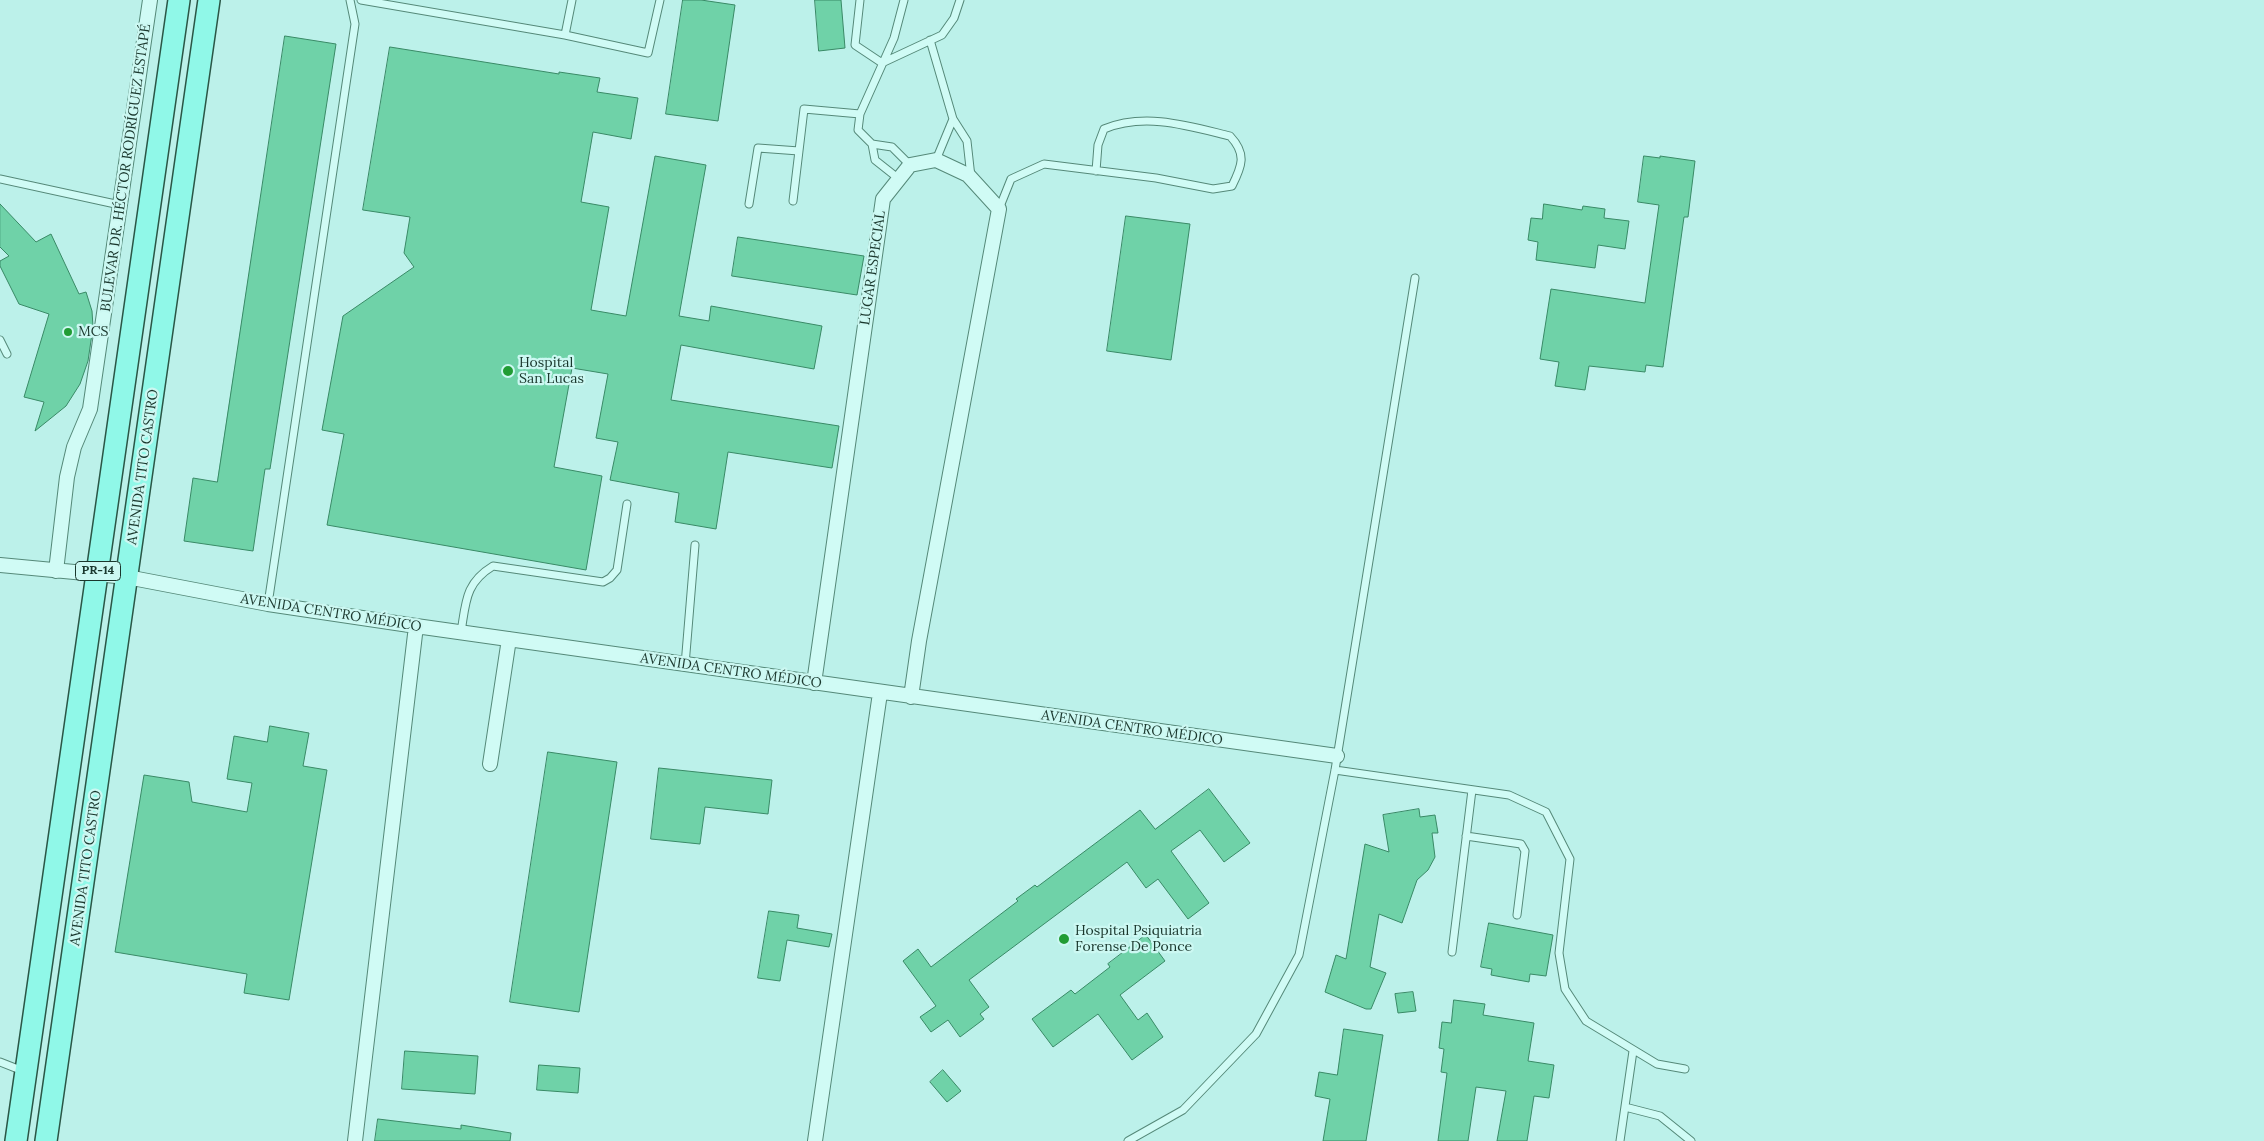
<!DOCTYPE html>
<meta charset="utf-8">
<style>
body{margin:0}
canvas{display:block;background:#bcf1ea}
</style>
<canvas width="2264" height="1141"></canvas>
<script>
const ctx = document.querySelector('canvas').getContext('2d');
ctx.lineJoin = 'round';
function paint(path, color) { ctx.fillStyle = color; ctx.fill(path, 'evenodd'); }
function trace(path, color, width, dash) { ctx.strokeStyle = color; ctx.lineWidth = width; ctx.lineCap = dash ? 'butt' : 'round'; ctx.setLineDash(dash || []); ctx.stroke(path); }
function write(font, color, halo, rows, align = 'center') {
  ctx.font = font + ' Lora,serif'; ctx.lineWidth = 4.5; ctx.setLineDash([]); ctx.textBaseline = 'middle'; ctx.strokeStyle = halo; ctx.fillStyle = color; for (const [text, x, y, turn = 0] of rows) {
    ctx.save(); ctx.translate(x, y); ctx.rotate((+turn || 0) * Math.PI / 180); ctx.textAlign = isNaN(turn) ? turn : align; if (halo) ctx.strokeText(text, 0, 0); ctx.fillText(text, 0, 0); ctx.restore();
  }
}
const building = new Path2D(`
 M683 0H701L735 5 718 121 666 114Z
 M815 0H841L845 48 819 51Z
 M285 36 336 44 270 469H265L253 551 184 541 193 478 217 482Z
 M390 47 559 74V72L600 78 597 92 638 98 631 139 593 132 581 202 609 207 591 310 626 316 655 156 706 165 679 316 709 321 711 306 822 326 814 369 681 345 671 400 839 426 832 468 728 452 716 529 675 522 679 493 610 480 618 442 596 438 608 374 572 368 554 467 602 476 586 570 327 525 344 434 322 430 343 316 414 267 404 253 410 217 363 210Z
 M1644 156 1660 158V156L1695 161 1688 217H1684L1663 367 1646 365 1645 372 1589 366 1585 390 1555 386 1559 362 1540 359 1551 289 1645 303 1659 205 1638 202Z
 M0 204 36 242 51 234 79 294 86 292 92 311 93 327 88 361 80 384 66 406 35 431 44 402 24 397 49 314 19 304 0 266V261L9 256 0 247Z
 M1544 204 1582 210 1583 206 1605 209 1604 218 1629 221 1625 249 1598 245 1595 268 1536 260 1538 242 1528 240 1531 218 1542 219Z
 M1126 216 1190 224 1171 360 1107 351Z
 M738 237 864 256 857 295 732 276Z
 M270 726 309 733 303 766 327 770 289 1000 244 993 247 974 115 952 144 775 189 782 192 802 247 812 252 783 227 779 234 736 267 742Z
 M548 752 617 762 579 1012 510 1002Z
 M659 768 772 780 768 814 705 807 700 844 651 839Z
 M1209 789 1250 843 1224 862 1200 830 1171 851 1209 903 1188 919 1158 879 1146 888 1127 862 969 980 989 1007 980 1014 984 1019 960 1037 948 1020 931 1032 920 1017 936 1006 903 961 918 949 931 967 1018 901 1016 899 1035 885 1037 887 1140 810 1155 829Z
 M1419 809 1420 817 1435 815 1438 833H1432L1435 857 1428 870 1417 880 1402 923 1379 914 1370 967 1386 973 1371 1009H1366L1325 992 1336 955 1346 959 1365 844 1389 852 1383 815Z
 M769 911 799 915 797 928 832 934 829 947 787 940 780 981 758 978Z
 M1489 923 1553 935 1546 976 1530 974 1529 982 1491 975 1492 969 1481 967Z
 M1146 935 1165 961 1120 995 1138 1020 1147 1013 1163 1037 1132 1060 1098 1014 1053 1047 1032 1019 1071 990 1075 994 1110 967 1108 964Z
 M1413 992 1416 1011 1398 1013 1395 994Z
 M1454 1000 1485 1004 1483 1015 1534 1023 1528 1061 1554 1065 1549 1098 1534 1096 1527 1141H1497L1506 1091 1476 1087 1468 1141H1438L1447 1073 1441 1072 1444 1049 1439 1048 1442 1022 1451 1023Z
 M1344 1029 1383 1035 1366 1141H1323L1330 1099 1315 1096 1319 1072 1337 1075Z
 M405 1051 478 1056 475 1094 402 1089Z
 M539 1065 580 1068 578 1093 537 1090Z
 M943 1070 961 1091 947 1102 930 1082Z
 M378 1119 461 1129V1125L511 1133 510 1141H375Z`);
paint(building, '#6fd2a8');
trace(building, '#398a66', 1);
const lane = new Path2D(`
 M361 0 565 35 572 0
 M860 0 855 45 882 63 942 35 954 18 960 0
 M565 35 648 53 660 0
 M930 40 953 119 967 141 971 177
 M872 144 892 147 910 165
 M936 160 953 119
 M0 179 120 205
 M899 179 875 160 872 144 858 130 860 114 894 38 904 0
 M793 201 804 109 860 114
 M749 204 758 148 799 151
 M999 209 1011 179 1044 164 1156 178 1213 189 1232 186C1242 166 1247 154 1230 136 1189 126 1145 112 1104 129L1098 145 1096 171
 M0 340 7 354
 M268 604 355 24 350 0
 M461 632C466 602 465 583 493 566L603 582 610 578 617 570 627 504
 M685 665 695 545
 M1335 770 1509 795 1546 812 1570 859 1559 953 1565 989 1586 1021 1657 1064 1685 1069
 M1466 836 1521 844 1525 851 1517 915
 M1452 952 1472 790
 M0 1062 23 1071
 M1625 1107 1660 1116 1691 1141
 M1128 1141 1183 1110 1256 1034 1299 955 1335 770 1415 278
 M1620 1141 1633 1051`);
const street = new Path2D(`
 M0 565 127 577 268 604 416 626 1337 756
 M56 571 67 477 74 447 90 409 150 0
 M814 683 883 199 910 165 936 160 968 175 999 209 919 641 911 697
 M490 764 509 639
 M355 1141 416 626
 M815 1141 880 693`);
const primary = new Path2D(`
 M16 1141 179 0
 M46 1141 209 0`);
trace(lane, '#558979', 9);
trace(street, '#558979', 16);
trace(primary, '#2a5646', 24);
trace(lane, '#d0fbf5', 7);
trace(street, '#d0fbf5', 14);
trace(primary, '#90f8e8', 21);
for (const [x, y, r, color] of [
 [68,332,5,"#219c34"],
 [508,371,6,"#219c34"],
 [1064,939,6,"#219c34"]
]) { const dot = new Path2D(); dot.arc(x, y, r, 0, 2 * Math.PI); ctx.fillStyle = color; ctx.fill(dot); trace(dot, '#ccf8f2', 2); }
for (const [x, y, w] of [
 [98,571,45]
]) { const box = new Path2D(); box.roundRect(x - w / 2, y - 9.5, w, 19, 4); ctx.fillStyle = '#ccf8f2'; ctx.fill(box); trace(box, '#1a372d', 1); }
write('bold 12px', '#1a372d', null, [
 ["PR-14",98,571]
]);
write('14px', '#1a372d', '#ccf8f2', [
 ["BULEVAR DR. HÉCTOR RODRÍGUEZ ESTAPÉ",126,168,-82],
 ["LUGAR ESPECIAL",873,268,-82],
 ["AVENIDA TITO CASTRO",143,467,-82],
 ["AVENIDA CENTRO MÉDICO",331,613,9],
 ["AVENIDA CENTRO MÉDICO",731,671,8],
 ["AVENIDA CENTRO MÉDICO",1132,728,8],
 ["AVENIDA TITO CASTRO",86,868,-82]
]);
write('14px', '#1a372d', '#ccf8f2', [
 ["MCS",78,332],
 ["Hospital",519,363],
 ["San Lucas",519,379],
 ["Hospital Psiquiatria",1075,931],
 ["Forense De Ponce",1075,947]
], 'left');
</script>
